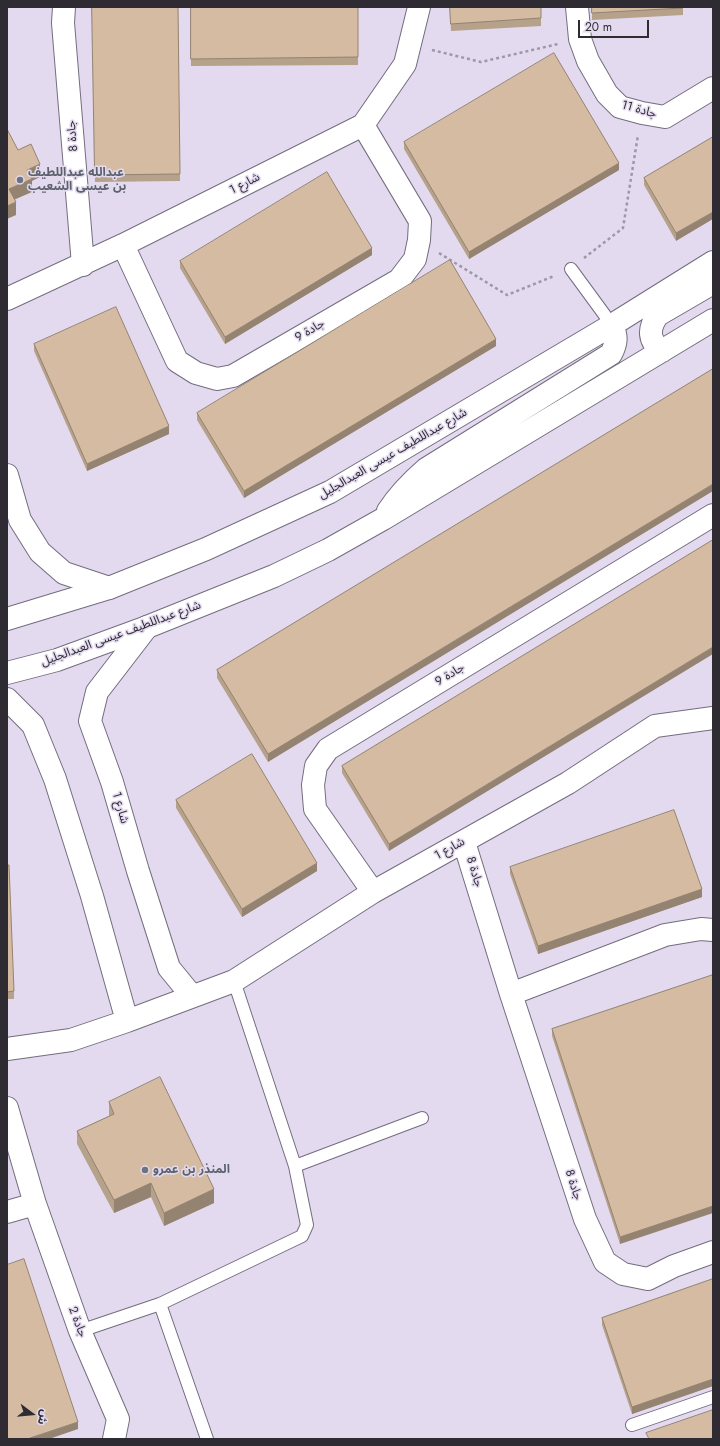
<!DOCTYPE html>
<meta charset="utf-8">
<style>
body{margin:0}
#map{position:relative;width:720px;height:1446px;overflow:hidden;background:#e3daef;font-family:Jost,"Noto Sans Arabic",sans-serif}
canvas{display:block}
.frame{position:absolute;inset:0;border:8px solid #2e2b33;pointer-events:none}
.north{position:absolute;left:12px;top:1394px;width:40px;height:40px;-webkit-text-stroke:3px #e3daef;paint-order:stroke;rotate:106deg;font-size:11px;font-weight:700;line-height:16px;text-align:center;color:#2e2b33}
.north::after{content:'';display:block;margin:auto;width:14px;height:18px;background:#2e2b33;clip-path:polygon(50% 0,100% 100%,50% 72%,0 100%)}
.scale{position:absolute;left:578px;top:20px;width:71px;height:18px;box-sizing:border-box;border:2px solid #2e2b33;border-top:0;padding-left:5px;font-size:12px;line-height:14px;white-space:nowrap;color:#2e2b33;-webkit-text-stroke:3px #e3daef;paint-order:stroke}
</style>
<div id="map">
<canvas width="720" height="1446"></canvas>
<div class="frame"></div>
<div class="north">ش</div>
<div class="scale">20 m</div>
</div>
<script>
const ctx = document.querySelector('canvas').getContext('2d');
ctx.lineJoin = 'round';
function trace(path, color, width, dash) { ctx.strokeStyle = color; ctx.lineWidth = width; ctx.lineCap = dash ? 'butt' : 'round'; ctx.setLineDash(dash || []); ctx.stroke(path); }
function paint(path, color) { ctx.fillStyle = color; ctx.fill(path, 'evenodd'); }
function write(font, color, halo, rows, align = 'center') {
  ctx.font = font + ' Jost,"Noto Sans Arabic",sans-serif'; ctx.lineWidth = 3; ctx.setLineDash([]); ctx.textBaseline = 'middle'; ctx.strokeStyle = halo; ctx.fillStyle = color; for (const [text, x, y, turn = 0] of rows) {
    ctx.save(); ctx.translate(x, y); ctx.rotate((+turn || 0) * Math.PI / 180); ctx.textAlign = isNaN(turn) ? turn : align; if (halo) ctx.strokeText(text, 0, 0); ctx.fillText(text, 0, 0); ctx.restore();
  }
}
const service = new Path2D(`
 M571 269 612 325
 M295 1166 422 1118
 M160 1304 207 1439
 M80 1331 160 1304 302 1236 307 1225 295 1166 234 981
 M632 1425 713 1397`);
const minor = new Path2D(`
 M64 7 63 23 83 265
 M577 7 580 39 588 61 607 94 620 107 642 113 665 117 713 88
 M123 245 177 361 196 373 217 379 233 376 399 280 415 259 419 240 420 221 363 125
 M7 299 123 245 363 125 405 64 419 7
 M7 475 20 520 40 552 64 573 109 588
 M147 627 97 692 90 721 112 782 138 871 169 968 192 996
 M7 699 33 725 55 779 92 896 127 1021
 M464 842 511 994 585 1219 605 1262 623 1274 648 1279 674 1266 713 1252
 M373 892 315 809 313 785 316 766 328 749 713 515
 M511 994 665 935 701 929 713 930
 M7 1049 71 1040 127 1021 234 981 373 892 568 783 655 726 713 718
 M7 1108 35 1204 80 1331 118 1419 114 1439
 M7 1212 35 1204`);
const secondary = new Path2D(`
 M662 351C648 341 648 328 658 315L713 283
 M388 511C399 494 411 482 426 469L611 354C617 343 617 336 612 325
 M7 619 109 588 206 549 330 492 612 325 713 262
 M7 673 57 660 147 627 274 576 328 550 383 519 713 320`);
trace(service, '#746c7f', 14);
trace(minor, '#746c7f', 24);
trace(secondary, '#746c7f', 24);
trace(new Path2D(`
 M432 50 481 62 558 44
 M439 253 507 295 554 276
 M584 258 623 228 638 135`), '#9d97a7', 2.5, [3, 3]);
trace(service, '#fff', 12);
trace(minor, '#fff', 22);
trace(secondary, '#fff', 22);
paint(new Path2D(`
 M92 7H178L180 181 95 182Z
 M191 7H358V65L191 66Z
 M450 7H541V26L451 31Z
 M592 7H683V15L592 20Z
 M713 137 676 241 644 185V178Z
 M404 142 619 170 469 259 404 149Z
 M372 255 225 344 180 268V261Z
 M34 344 169 434 87 471 34 351Z
 M496 346 244 498 197 420V413Z
 M713 369 268 762 217 678V670Z
 M713 540 389 851 342 773V766Z
 M176 800 317 871 242 917 176 808Z
 M7 865 14 991V999H7Z
 M510 867 702 897 538 954 510 874Z
 M713 975 620 1244 552 1036V1029Z
 M109 1102 214 1203 164 1226 151 1197 114 1213 77 1144V1131L109 1116Z
 M713 1279V1386L632 1414 602 1325V1318Z`), '#b6a18b');
paint(new Path2D(`
 M619 163V170L469 259V252Z
 M40 164V177L32 181V192L9 202V189L27 170Z
 M16 202V215L7 219V206Z
 M713 212V219L676 241V233Z
 M372 248V255L225 344V337Z
 M496 339V346L244 498V491Z
 M169 426V434L87 471V464Z
 M713 484V491L268 762V754Z
 M713 647V654L389 851V844Z
 M317 863V871L242 917V909Z
 M702 889V897L538 954V946Z
 M151 1183V1197L114 1213V1200Z
 M214 1189V1203L164 1226V1213Z
 M713 1206V1213L620 1244V1237Z
 M713 1379V1386L632 1414V1407Z
 M78 1422V1429L49 1439H27Z`), '#948371');
const building = new Path2D(`
 M92 7H178L180 174 95 175Z
 M191 7H358V57L191 59Z
 M450 7H541V18L451 24Z
 M592 7H683V8L592 13Z
 M554 53 619 163 469 252 404 142Z
 M7 129 18 150 31 144 40 164 27 170 32 179 9 189 16 202 7 206Z
 M713 137V212L676 233 644 178Z
 M327 172 372 248 225 337 180 261Z
 M450 260 496 339 244 491 197 413Z
 M116 307 169 426 87 464 34 344Z
 M713 369V484L268 754 217 670Z
 M713 540V647L389 844 342 766Z
 M252 754 317 863 242 909 176 800Z
 M674 810 702 889 538 946 510 867Z
 M7 865H9L14 991 7 992Z
 M713 975V1206L620 1237 552 1029Z
 M160 1077 214 1189 164 1213 151 1183 114 1200 77 1131 114 1114 109 1102Z
 M24 1259 78 1422 27 1439H7V1265Z
 M713 1279V1379L632 1407 602 1318Z
 M713 1410V1439H649L646 1433Z`);
paint(building, '#d4bba2');
trace(building, '#948371', 1);
for (const [x, y, r, color] of [
 [20,180,4,"#6b7280"],
 [145,1170,4,"#6b7280"]
]) { const dot = new Path2D(); dot.arc(x, y, r, 0, 2 * Math.PI); ctx.fillStyle = color; ctx.fill(dot); trace(dot, '#e3daef', 1.5); }
write('12px', '#2e2b33', '#e3daef', [
 ["جادة 11",639,110,16],
 ["جادة 8",73,136,-95],
 ["شارع 1",245,184,-27],
 ["جادة 9",310,331,-30],
 ["شارع عبداللطيف عيسى العبدالجليل",393,454,-30],
 ["شارع عبداللطيف عيسى العبدالجليل",121,634,-20],
 ["جادة 9",450,675,-31],
 ["شارع 1",120,808,74],
 ["شارع 1",450,849,-29],
 ["جادة 8",474,872,73],
 ["جادة 8",573,1185,72],
 ["جادة 2",77,1322,69]
]);
write('bold 12px', '#5b616d', '#e3daef', [
 ["عبدالله عبداللطيف",28,173],
 ["بن عيسى الشعيب",28,187],
 ["المنذر بن عمرو",153,1170]
], 'left');
</script>
